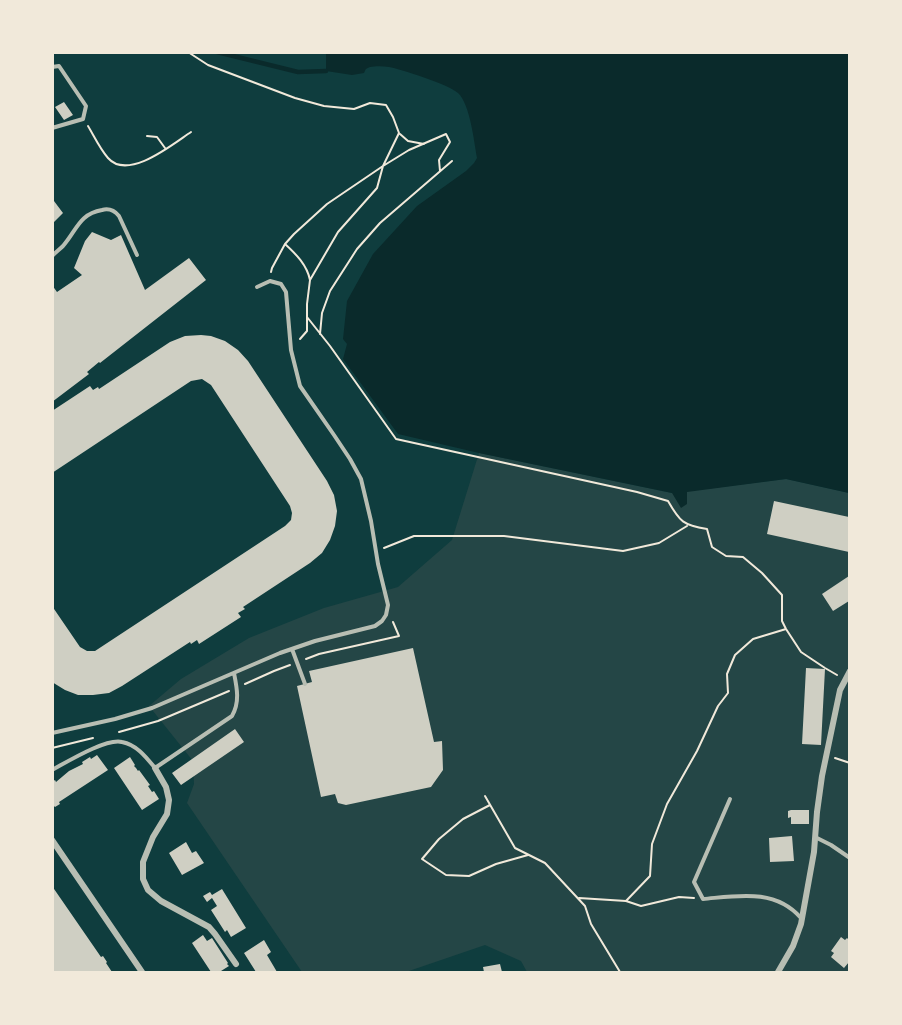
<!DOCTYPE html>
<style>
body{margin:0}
#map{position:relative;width:902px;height:1025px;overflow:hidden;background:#0f3d3e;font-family:Karla,sans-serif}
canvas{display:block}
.frame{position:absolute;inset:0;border:54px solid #f1e9da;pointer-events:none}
</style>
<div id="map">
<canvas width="902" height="1025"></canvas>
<div class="frame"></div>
</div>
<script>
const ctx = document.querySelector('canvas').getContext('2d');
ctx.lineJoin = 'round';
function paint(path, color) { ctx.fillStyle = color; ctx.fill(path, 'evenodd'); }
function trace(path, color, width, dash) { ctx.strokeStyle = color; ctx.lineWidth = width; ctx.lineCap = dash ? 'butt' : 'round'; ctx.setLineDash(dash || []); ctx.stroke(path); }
paint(new Path2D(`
 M479 453 672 493 786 479 849 493V972H527L521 961 485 945 406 972H302L187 803 194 784 193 761 149 706 181 679 249 638 324 608 398 587 452 540Z`), '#244646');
paint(new Path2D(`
 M326 53H849V493L786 479 687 492V504L681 508 672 493 479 453 398 434 343 359 347 344 343 339 347 301 373 254 417 206 466 171 474 163 477 158C474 141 470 104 458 93 450 85 400 69 389 67 383 66 375 66 370 67 365 69 366 69 364 73L352 75 326 71Z`), '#0a2a2b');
trace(new Path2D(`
 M217 52 298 72 326 71`), '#0a2a2b', 4.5);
paint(new Path2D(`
 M64 102 73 115 64 120 55 107Z
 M54 201 63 213 52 224V202Z
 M92 232 111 240 121 235 145 290 189 258 206 280 100 363 99 362 87 372 89 374 52 402V285L57 292 82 275 74 268 85 241Z
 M201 335 211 336 225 341 238 350 248 361 327 481 334 495 337 511 335 526 330 540 322 553 310 563 243 607 245 609 238 613 241 617 199 644 197 640 191 644 190 642 122 686 109 693 93 695H78L65 690 52 682V606L80 647 87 651H95L285 526 291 520 292 513 290 506 211 385 202 379 191 381 52 473V411L90 386 93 390 98 387 99 389 170 342 185 336Z
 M774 501 849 517V552L767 534Z
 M849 576V601L833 611 822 594Z
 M413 648 434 742 442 741 443 770 431 787 346 805 338 803 335 794 321 797 297 686 312 682 309 671Z
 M806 668 825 669 821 745 802 744Z
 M235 729 244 742 181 785 172 773Z
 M97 755 108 770 59 802 60 804 55 807 52 804V782L55 780 56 782 69 771 83 764 82 762 90 757 91 759Z
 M130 757 135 765 134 766 136 768 138 771 139 770 150 785 148 786 152 792 154 791 159 799 142 810 114 768Z
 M791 810H809V824H791V817L788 818V811Z
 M792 836 794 861 770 862 769 838Z
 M186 842 192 853 196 851 204 863 182 875 169 853Z
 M52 886 101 957 103 956 107 962 106 963 112 972H52Z
 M222 889 246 928 231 937 227 930 225 932 211 910 217 906 212 898 207 902 203 896 210 892 212 895Z
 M203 935 207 941 212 938 228 963 227 964 229 966 221 971 222 972H211L192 943Z
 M841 937 845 940 847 938 849 940V962L844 968 831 957 834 953 831 951Z
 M264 940 271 952 267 955 277 972H256L244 953Z
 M500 964 502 972H484L483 967Z`), '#cfcfc3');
trace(new Path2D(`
 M188 52 208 65 295 98 324 106 354 109 370 103 386 105 393 117 399 133 383 166 377 188 338 232 310 280 307 304V331L300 339
 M88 126C94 136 100 149 108 158 128 181 173 144 191 132
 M400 134 408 141 424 144
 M147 136 157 137 165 148
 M285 244C296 254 307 265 310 280
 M271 272 272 268 285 244 294 234 327 204 383 166 409 150 446 134 450 142 439 160 440 171
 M307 317 330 346 396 439 637 492 668 501C680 522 683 525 707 529L712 547 726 556 743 557 762 573 782 595V621L786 629 801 652 825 668 837 675
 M320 334 322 313 330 291 357 249 380 223 452 161
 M384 548 414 536H504L623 551 659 543 687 526
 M306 659 319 654 399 636 393 622
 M245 684 274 671 290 665
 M119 732 158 721 229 691
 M52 748 93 738
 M835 758 850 763
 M485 796 515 848 545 863 585 906 591 924 620 972
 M490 805 463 819 439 839 422 859 446 875 469 876 496 864 528 855
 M579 898 626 901 641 906 679 897 694 898
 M626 901 650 876 652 844 667 804 697 751 718 706 728 693 727 674 735 655 753 639 786 629`), '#f1e9da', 2);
trace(new Path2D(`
 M52 67 59 66 86 106 83 119 52 128
 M52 256C56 252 60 249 63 246 77 230 79 214 102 210 109 208 114 210 119 216L137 255
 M292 649 305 684
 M52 733 115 719 152 708 280 653 315 641 375 626 382 621 386 615 388 605 378 564 371 521 361 479 350 459 334 435 300 386 291 350 286 292 281 284 270 281 257 287
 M52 770C67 762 106 738 122 742 137 745 146 757 155 768L232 716C240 702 237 688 234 673
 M730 799 694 882 703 899C737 896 775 888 801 918
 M815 837 831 845 850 858`), '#b8beb3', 4);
trace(new Path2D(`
 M155 768 166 787 169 800 167 814 153 837 143 862V879L148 890 161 901 209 927 215 934 236 964
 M52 840 142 972
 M778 972 793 946 801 924 814 852 817 812 822 776 840 690 850 671`), '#b8beb3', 6);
</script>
